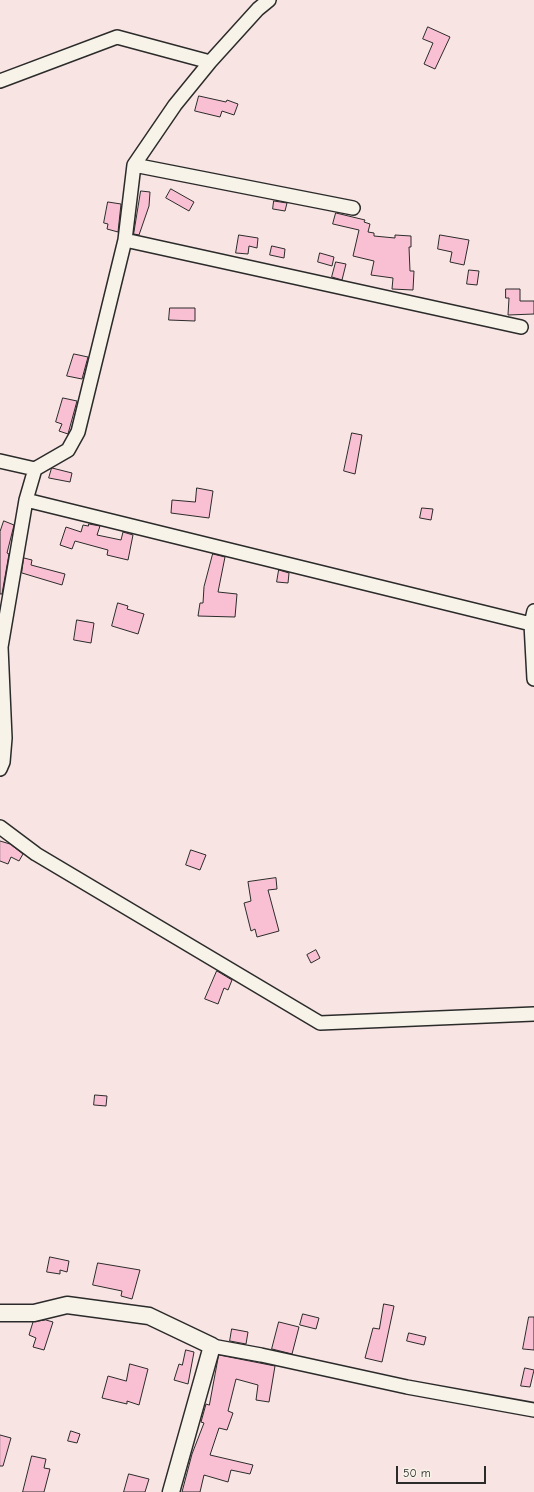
<!DOCTYPE html>
<style>
body{margin:0}
#map{position:relative;width:534px;height:1492px;overflow:hidden;background:#f8e4e2;font-family:"Comic Neue",sans-serif}
canvas{display:block}
.scale{position:absolute;left:396px;top:1466px;width:90px;height:18px;box-sizing:border-box;border:2px solid #2b2b2b;border-top:0;padding-left:5px;font-size:12px;line-height:14px;white-space:nowrap;color:#2b2b2b;-webkit-text-stroke:3px #f7f3e8;paint-order:stroke}
</style>
<div id="map">
<canvas width="534" height="1492"></canvas>
<div class="scale">50 m</div>
</div>
<script>
const ctx = document.querySelector('canvas').getContext('2d');
ctx.lineJoin = 'round';
function paint(path, color) { ctx.fillStyle = color; ctx.fill(path, 'evenodd'); }
function trace(path, color, width, dash) { ctx.strokeStyle = color; ctx.lineWidth = width; ctx.lineCap = dash ? 'butt' : 'round'; ctx.setLineDash(dash || []); ctx.stroke(path); }
const building = new Path2D(`
 M428 27 450 37 435 69 424 64 433 43 423 39Z
 M199 96 226 102 227 100 238 104 234 115 222 111 220 117 195 111Z
 M171 189 194 202 189 211 166 198Z
 M141 191 150 192 149 206 139 235 134 234Z
 M274 201 287 203 285 211 273 209Z
 M108 202 121 204 118 232 107 229 108 224 104 223Z
 M336 213 365 220 364 222 370 224 368 232 374 233V236L395 238V235L411 236V247H409L410 271H414L413 290 392 289 393 278 371 275 374 261 353 256 359 230 333 224Z
 M239 235 258 238 257 248 249 246 248 254 236 253Z
 M440 235 469 240 464 265 450 262 452 252 438 249Z
 M272 246 285 249 284 258 270 255Z
 M320 253 334 257 332 266 318 262Z
 M336 262 346 264 342 280 332 277Z
 M469 270 479 271 477 285 467 284Z
 M506 289H520V301H534V314L508 315 509 298H506Z
 M170 308H195V321L169 320Z
 M74 354 88 357 82 379 67 376Z
 M63 398 77 401 68 434 59 431 62 424 56 422Z
 M352 433 362 435 355 474 344 471Z
 M52 468 72 473 70 482 49 478Z
 M197 488 213 491 209 518 171 513 172 500 195 502Z
 M422 508 433 509 431 520 420 518Z
 M4 521 14 525 7 553 9 554 2 594H0V532Z
 M89 524 100 526 97 535 121 540 123 532 133 535 128 560 107 555 108 550 75 541 72 549 60 545 66 527 81 532 83 525 88 526Z
 M213 554 225 557 218 592 237 594 235 617 198 616 200 603H203L204 587Z
 M24 558 32 560 31 565 65 574 62 585 22 573Z
 M279 570 289 573 288 583 277 582Z
 M118 603 128 606 127 609 144 614 138 634 112 626Z
 M77 620 94 623 91 643 74 640Z
 M0 841 10 844 23 854 19 861 11 857 8 864 0 861Z
 M191 850 206 855 200 870 186 865Z
 M276 878 277 889 268 890 279 931 257 937 255 929 251 931 244 903 251 901 248 882Z
 M316 950 320 958 311 963 307 955Z
 M217 971 232 980 228 990 224 988 218 1004 205 999Z
 M95 1095 107 1096 106 1106 94 1105Z
 M50 1257 69 1261 67 1272 60 1270V1274L47 1272Z
 M98 1263 140 1270 132 1299 121 1296 122 1291 93 1285Z
 M384 1304 394 1306 382 1362 365 1358 373 1328 379 1329Z
 M303 1314 319 1318 316 1329 300 1325Z
 M529 1317H534V1350L523 1349Z
 M46 1320 53 1322 44 1350 33 1347 36 1338 29 1335 33 1322Z
 M279 1322 299 1327 292 1354 272 1349Z
 M232 1329 248 1332 246 1344 230 1341Z
 M409 1333 426 1337 424 1345 407 1341Z
 M186 1350 194 1352 188 1384 174 1380 179 1364 182 1365Z
 M219 1355 275 1366 269 1402 256 1400 258 1385 236 1379 228 1411 233 1413 227 1430 219 1428 210 1455 253 1465 250 1474 231 1470 228 1482 204 1475 200 1492H182L192 1454 204 1423 201 1422 206 1404 209 1405Z
 M130 1364 148 1369 139 1405 127 1401V1404L102 1398 108 1376 126 1381Z
 M525 1368 534 1370 530 1387 521 1386Z
 M71 1431 80 1434 77 1443 68 1441Z
 M0 1435 11 1438 3 1466H0Z
 M32 1456 46 1459 44 1468 50 1469 44 1492H23Z
 M129 1474 149 1479 145 1492H124Z`);
paint(building, '#f9c0d4');
trace(building, '#2b2b2b', 1);
const minor = new Path2D(`
 M0 81 117 37 210 62
 M134 165 353 208
 M125 240 521 327
 M0 461 35 469
 M26 500 531 624
 M534 611 531 624 534 679
 M0 769 3 762 5 738 1 647 26 500 35 469 68 450 78 432 125 240 134 165 175 105 210 62 258 9 269 0
 M0 827 36 854 320 1023 534 1014
 M212 1346 261 1355 407 1387 534 1410`);
const tertiary = new Path2D(`
 M0 1313H34L67 1305 149 1316 212 1346 171 1492`);
trace(minor, '#2b2b2b', 16);
trace(tertiary, '#2b2b2b', 19);
trace(minor, '#f7f3e8', 13);
trace(tertiary, '#f7f3e8', 16);
</script>
